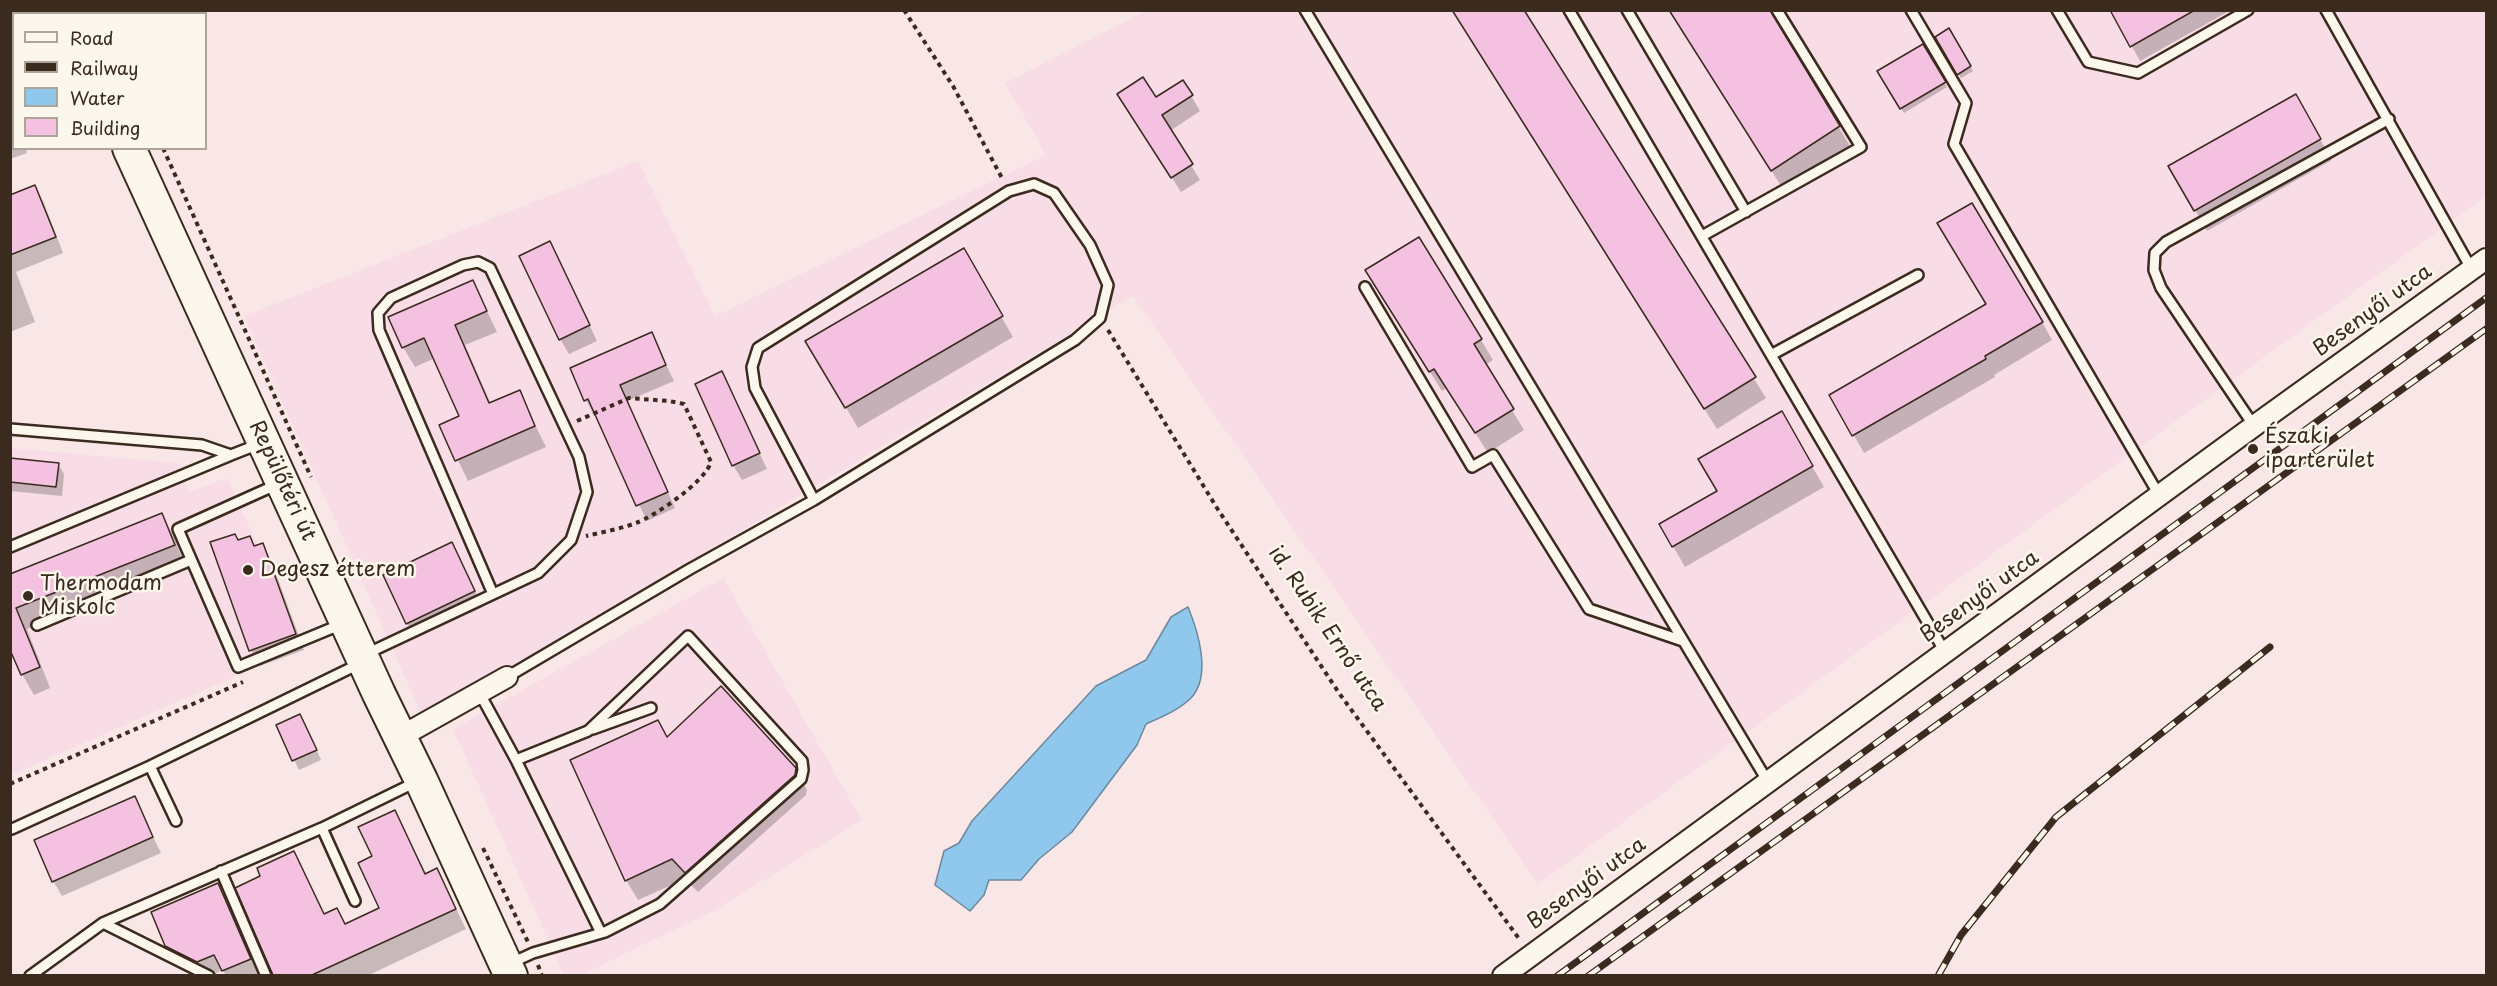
<!DOCTYPE html>
<meta charset="utf-8">
<style>
body{margin:0}
#map{position:relative;width:2497px;height:986px;overflow:hidden;background:#f9e7e8;font-family:"Playpen Sans",sans-serif}
canvas{display:block}
.frame{position:absolute;inset:0;border:12px solid #3b2a1e;pointer-events:none}
.legend{position:absolute;left:12px;top:12px;width:195px;height:138px;box-sizing:border-box;background:#fbf7ec;border:2px solid #aea59a;margin:0;padding:8px 10px;list-style:none;font-size:18px;color:#3b2a1e}
.legend li{display:flex;align-items:center;gap:12px;height:30px}
.legend b{width:30px;border:2px solid #aea59a}
</style>
<div id="map">
<canvas width="2497" height="986"></canvas>
<div class="frame"></div>
<ul class="legend">
<li><b style="height:8px;background:#fbf7ec"></b>Road</li>
<li><b style="height:8px;background:#3b2a1e"></b>Railway</li>
<li><b style="height:16px;background:#8fc7ed"></b>Water</li>
<li><b style="height:16px;background:#f4c2e0"></b>Building</li>
</ul>
</div>
<script>
const ctx = document.querySelector('canvas').getContext('2d');
ctx.lineJoin = 'round';
function paint(path, color) { ctx.fillStyle = color; ctx.fill(path, 'evenodd'); }
function trace(path, color, width, dash) { ctx.strokeStyle = color; ctx.lineWidth = width; ctx.lineCap = dash ? 'butt' : 'round'; ctx.setLineDash(dash || []); ctx.stroke(path); }
function write(font, color, halo, rows, align = 'center') {
  ctx.font = font + ' "Playpen Sans",sans-serif'; ctx.lineWidth = 5; ctx.setLineDash([]); ctx.textBaseline = 'middle'; ctx.strokeStyle = halo; ctx.fillStyle = color; for (const [text, x, y, turn = 0] of rows) {
    ctx.save(); ctx.translate(x, y); ctx.rotate((+turn || 0) * Math.PI / 180); ctx.textAlign = isNaN(turn) ? turn : align; if (halo) ctx.strokeText(text, 0, 0); ctx.fillText(text, 0, 0); ctx.restore();
  }
}
paint(new Path2D(`
 M1146 11H2486V196L1538 884 1133 296 636 594 423 718 244 316 638 161 715 316 1046 155 1005 83Z
 M10 448 178 463 189 492 227 478 304 646 11 775Z
 M723 578 862 820 715 910 581 975H564L453 729Z`), '#f8dce6');
const water = new Path2D(`
 M1188 607C1198 631 1212 676 1191 698 1179 710 1162 717 1146 724L1137 745 1072 832 1039 859 1021 880H989L984 895 970 911 935 885 944 851 959 843 972 821 1096 686 1146 660 1171 617Z`);
paint(water, '#8fc7ed');
trace(water, '#6d889a', 1.5);
paint(new Path2D(`
 M1452 10H1522L1766 398 1717 429Z
 M1670 10H1772L1782 28V33L1850 146 1783 189Z
 M2112 10H2231L2140 61Z
 M1948 30 1973 71 1961 78 1937 37Z
 M1923 46 1947 87 1904 113 1879 72Z
 M1183 82 1200 111 1170 131 1200 180 1181 192 1128 109 1156 99Z
 M2295 96 2332 160 2207 231 2170 166Z
 M10 111 14 118V148H26L27 153 10 159Z
 M35 187 44 203 63 253 16 272 35 322 10 332V197Z
 M963 250 1013 337 858 428 807 341Z
 M558 258 597 341 569 354 560 339Z
 M473 282 497 332 465 345 491 404 519 392 546 447 468 481 441 425 461 417 435 358 415 367 403 347Z
 M1379 291 1481 340 1493 360 1485 365 1524 430 1488 453 1447 388 1442 391Z
 M2042 322 2052 340 1994 375 1995 377 1864 453 1831 395Z
 M651 334 674 381 627 401 675 508 647 521 596 415 594 416 586 400 572 369Z
 M722 373 767 469 742 480 733 465Z
 M1781 413 1824 487 1685 567 1661 525 1719 492Z
 M10 459 58 464 64 474 62 496 10 491Z
 M161 515 173 535 185 566 27 629 50 688 34 695 22 674 10 575Z
 M250 538 255 547 263 545 271 560 304 650 260 666 251 650 238 542Z
 M460 560 483 607 416 638 407 623Z
 M278 726H306L321 760 299 770Z
 M667 739 795 769 807 790 806 795 698 892 685 879 638 900 626 880Z
 M134 798 161 853 62 896 53 881Z
 M395 812 427 875 437 870 466 929 367 976H275L237 888 262 877 294 853 325 915 346 925 381 908 374 857Z
 M217 885 226 901 259 975 226 976 223 970 210 976 176 961 167 945Z`), '#0003');
const building = new Path2D(`
 M1452 10H1524L1756 377 1704 409Z
 M1669 10H1770L1840 126 1771 171Z
 M2110 10H2195L2130 47Z
 M1949 28 1971 66 1957 75 1935 37Z
 M1923 44 1946 82 1900 109 1877 71Z
 M1143 77 1156 97 1183 80 1193 95 1162 115 1193 164 1171 178 1117 94Z
 M2296 94 2321 139 2194 211 2168 166Z
 M35 185 56 237 10 255V195Z
 M1972 203 2043 322 1985 356 1986 359 1852 436 1829 395 1986 304 1937 223Z
 M1419 237 1482 339 1474 344 1514 409 1475 433 1434 369 1429 372 1365 270Z
 M550 241 590 325 559 340 519 256Z
 M964 248 1003 316 845 408 805 341Z
 M473 280 487 311 455 325 489 403 520 390 535 426 455 461 439 425 459 416 424 338 402 348 388 317Z
 M652 332 666 365 620 385 668 492 636 506 588 399 584 401 570 368Z
 M722 371 760 453 732 466 695 384Z
 M1782 411 1813 466 1672 547 1659 524 1717 491 1698 459Z
 M10 458 59 463 56 487 10 482Z
 M162 513 175 545 16 608 40 667 21 675 10 650V574Z
 M235 534 238 540 250 536 254 546 263 543 296 634 249 651 210 542Z
 M452 542 475 591 406 624 383 575Z
 M721 686 796 768 795 775 685 873 672 859 625 881 570 760 658 720 667 737Z
 M300 714 317 750 292 761 276 725Z
 M135 796 153 837 52 882 34 840Z
 M395 810 425 874 437 868 456 909 312 975H273L235 888 260 876 257 868 294 851 324 914 337 908 345 924 379 908 358 863 372 856 358 827Z
 M218 883 251 959 222 971 214 955 197 962 165 946 151 912Z`);
paint(building, '#f4c2e0');
trace(building, '#3b2a1e', 1.5);
const service = new Path2D(`
 M1305 10 1768 782
 M1569 10 1945 652
 M1627 10 1746 212
 M1911 10 1966 103 1954 144 2159 495
 M2057 10 2088 62 2138 73 2248 10
 M2326 10 2472 270
 M1702 236 1861 147 1777 10
 M1365 287 1472 467 1493 455 1589 609 1683 641
 M1771 355 1918 275
 M2254 426 2161 288 2154 270 2155 253 2166 242 2389 119
 M10 429 202 445 231 455 259 444
 M278 484 178 529 238 667 342 624
 M10 547 231 455
 M37 625 191 560
 M366 654 538 573 571 540 587 492 579 457 490 268 478 262 463 265 391 298 378 313 379 330 493 594
 M507 677 690 569 814 500 1075 340 1100 318 1108 285 1090 245 1054 193 1034 184 1009 191 758 348 752 367 755 388 814 500
 M479 692 516 760 601 933
 M593 729 651 708
 M150 766 176 821
 M322 828 355 901
 M12 829 150 766 359 664
 M221 871 266 976
 M103 923 209 976
 M509 964 533 953 605 932 660 904 801 779 803 770 802 761 688 636 588 731 516 760
 M30 976 103 923 322 828 416 782`);
const minor = new Path2D(`
 M400 737 507 677
 M1503 976 2254 426 2486 259`);
const primary = new Path2D(`
 M62 10 64 14
 M129 148 379 694 421 780 511 976`);
trace(service, '#3b2a1e', 14);
trace(minor, '#3b2a1e', 24);
trace(primary, '#3b2a1e', 36);
trace(new Path2D(`
 M112 10 113 14
 M904 10 953 86 1003 180
 M163 148 311 477
 M1108 330 1217 508 1339 693 1520 940
 M577 421 629 398 669 401 684 404 711 462C705 482 655 516 636 523 620 529 603 532 586 536
 M10 784 243 682
 M483 848 528 942
 M538 965 542 976`), '#3b2a1e', 4, [4.5, 4.5]);
trace(service, '#fbf7ec', 9);
trace(minor, '#fbf7ec', 20);
trace(primary, '#fbf7ec', 32);
const rail = new Path2D(`
 M1557 976 2486 298
 M1588 976 2486 329
 M1938 976 1961 935 2056 817 2270 647`);
trace(rail, '#3b2a1e', 7);
trace(rail, '#fbf7ec', 4.5, [14]);
for (const [x, y, r, color] of [
 [2253,449,6,"#3b2a1e"],
 [248,570,6,"#3b2a1e"],
 [28,596,6,"#3b2a1e"]
]) { const dot = new Path2D(); dot.arc(x, y, r, 0, 2 * Math.PI); ctx.fillStyle = color; ctx.fill(dot); trace(dot, '#fbf7ec', 2); }
write('21px', '#3b2a1e', '#fbf7ec', [
 ["Besenyői utca",2373,311,-36],
 ["Repülőtéri út",282,481,65],
 ["Besenyői utca",1980,597,-36],
 ["id. Rubik Ernő utca",1327,629,56],
 ["Besenyői utca",1587,884,-36]
]);
write('21px', '#3b2a1e', '#fbf7ec', [
 ["Északi",2265,437],
 ["iparterület",2265,461],
 ["Degesz étterem",260,570],
 ["Thermodam",40,584],
 ["Miskolc",40,608]
], 'left');
</script>
